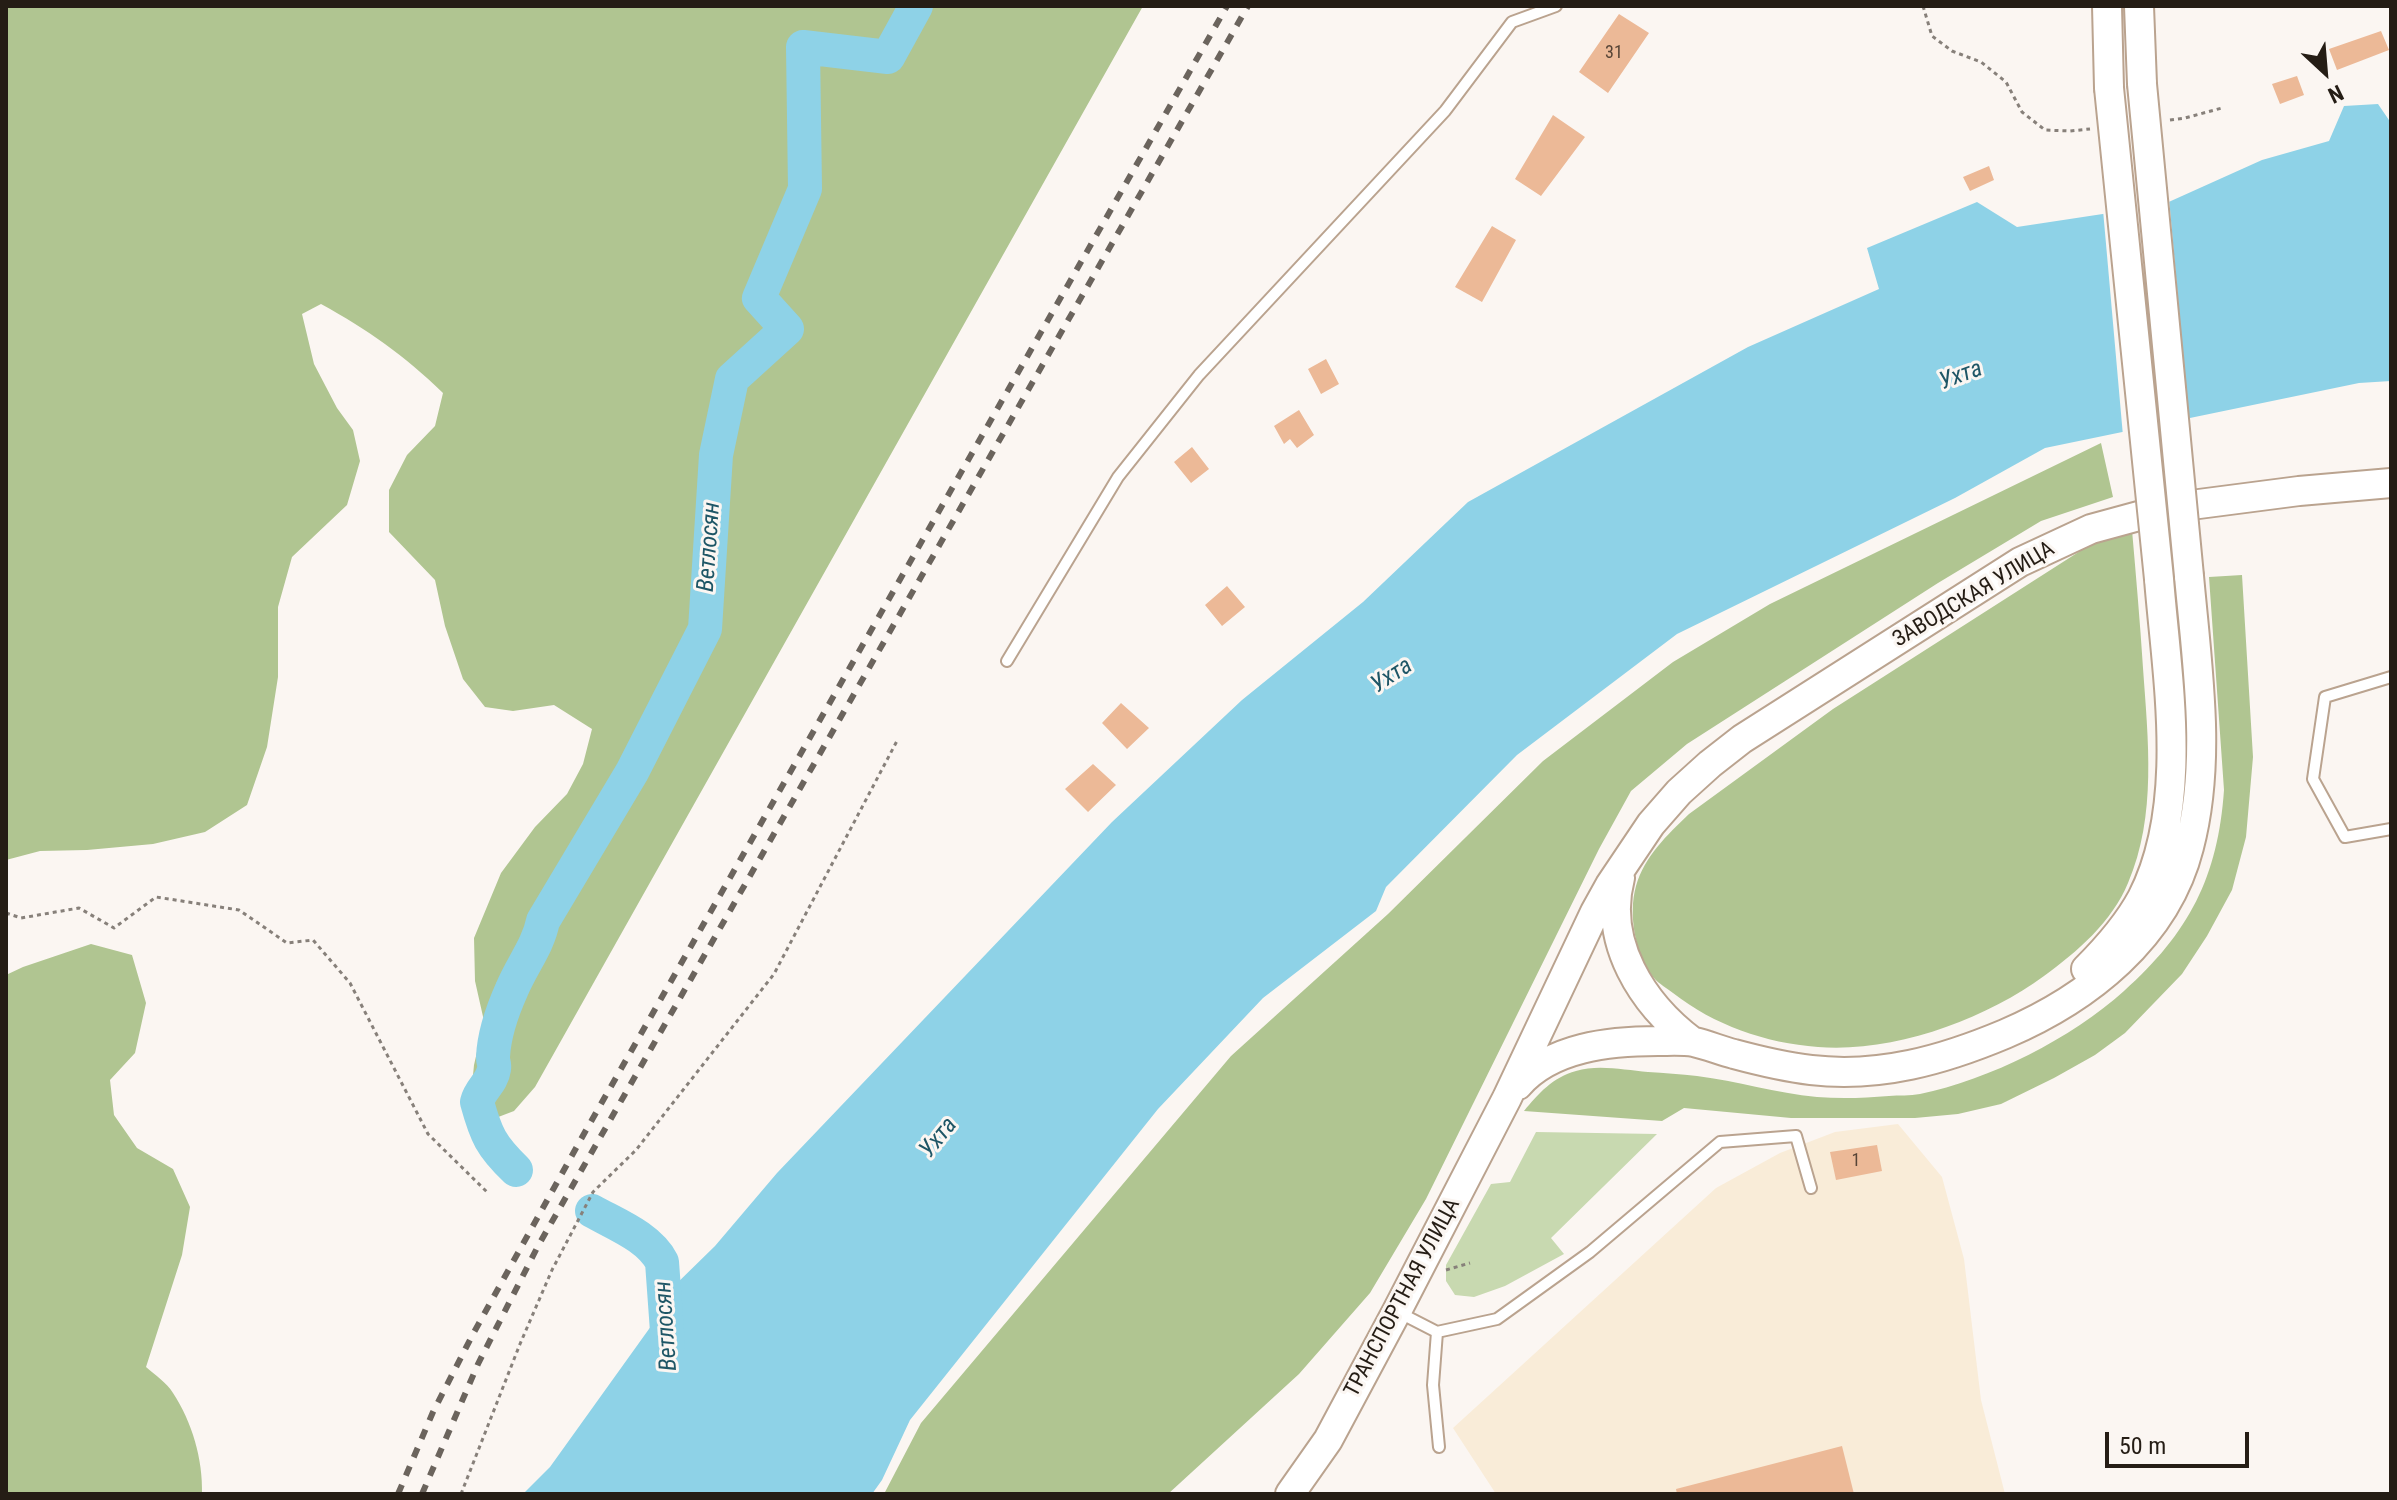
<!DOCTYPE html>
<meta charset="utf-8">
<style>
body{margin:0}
#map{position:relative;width:2397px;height:1500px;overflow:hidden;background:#fbf6f2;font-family:"Roboto Condensed",sans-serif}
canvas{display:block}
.frame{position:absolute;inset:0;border:8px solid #251d15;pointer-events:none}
.north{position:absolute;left:2285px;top:32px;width:80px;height:80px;-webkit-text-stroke:6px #fbf6f2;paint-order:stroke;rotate:154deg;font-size:22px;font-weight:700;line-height:32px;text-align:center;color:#251d15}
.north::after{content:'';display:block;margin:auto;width:28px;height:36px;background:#251d15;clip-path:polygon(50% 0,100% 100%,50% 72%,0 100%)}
.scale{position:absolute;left:2105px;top:1432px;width:144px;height:36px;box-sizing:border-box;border:4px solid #251d15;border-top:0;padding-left:10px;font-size:24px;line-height:28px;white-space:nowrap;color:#251d15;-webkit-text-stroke:6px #fbf6f2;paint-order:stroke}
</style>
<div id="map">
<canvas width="2397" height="1500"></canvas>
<div class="frame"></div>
<div class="north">N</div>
<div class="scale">50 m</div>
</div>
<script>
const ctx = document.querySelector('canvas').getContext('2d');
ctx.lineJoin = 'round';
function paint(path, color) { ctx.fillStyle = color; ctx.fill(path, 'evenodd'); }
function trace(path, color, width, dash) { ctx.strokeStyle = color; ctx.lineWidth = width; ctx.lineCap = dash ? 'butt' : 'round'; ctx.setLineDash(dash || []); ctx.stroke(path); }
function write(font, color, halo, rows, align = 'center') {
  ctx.font = font + ' "Roboto Condensed",sans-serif'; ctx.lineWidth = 6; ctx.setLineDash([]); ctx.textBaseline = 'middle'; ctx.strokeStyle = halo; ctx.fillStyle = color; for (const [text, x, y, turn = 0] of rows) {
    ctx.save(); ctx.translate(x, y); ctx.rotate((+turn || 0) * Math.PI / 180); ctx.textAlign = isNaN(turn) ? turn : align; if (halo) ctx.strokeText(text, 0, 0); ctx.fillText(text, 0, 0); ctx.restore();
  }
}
paint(new Path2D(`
 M1898 1124 1942 1177 1964 1259 1981 1400 2005 1494H1496L1453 1428 1716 1188 1780 1153 1835 1132Z`), '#f9ecd8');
paint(new Path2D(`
 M1536 1132 1657 1134 1551 1238 1564 1254 1505 1286 1474 1297 1455 1295 1446 1281V1265L1491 1184 1510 1182Z`), '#c8d9b0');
paint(new Path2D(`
 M6 6H1143L535 1087 514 1111 493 1119 470 1105 474 1065 484 1021 475 981 474 938 501 873 535 827 567 794 583 764 592 729 554 705 513 711 485 707 463 679 445 626 435 580 389 532V490L407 455 435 426 443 393C404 355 368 330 321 304L302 314 314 364 337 408 353 430 360 461 347 505 292 557 278 607V677L267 747 247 805 205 832 153 844 87 850 40 851 6 860Z
 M2101 443 2113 497 2041 521 1938 583 1687 744 1631 791 1599 849 1426 1199 1370 1293 1299 1374 1168 1494H884L921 1423 1231 1056 1388 914 1543 761 1673 662 1770 604Z
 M2132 530C2136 576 2140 622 2143 668 2148 739 2157 816 2128 883 2112 922 2077 952 2044 976 1984 1020 1893 1053 1818 1047 1765 1043 1714 1025 1673 993 1667 988 1659 984 1654 978 1635 956 1628 914 1636 886 1644 857 1667 835 1689 814L1833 709 2088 546Z
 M2242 575 2253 757 2246 837 2232 890 2207 936 2182 974 2125 1033 2095 1055 2054 1078 2001 1104 1958 1114 1915 1118H1791L1684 1108 1662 1121 1524 1111C1538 1094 1553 1077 1576 1071 1598 1064 1625 1070 1648 1072 1664 1073 1681 1074 1697 1076 1737 1081 1776 1093 1817 1097 1841 1099 1865 1098 1889 1096 1899 1095 1910 1096 1920 1094 1989 1080 2072 1038 2124 991 2189 933 2218 877 2224 790L2209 577Z
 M91 944 132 955 146 1003 135 1053 110 1080 114 1115 137 1148 173 1169 190 1207 182 1255 146 1367C155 1375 167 1383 173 1393 192 1422 203 1459 202 1494H6V975L23 967Z`), '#b0c591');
paint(new Path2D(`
 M2378 104 2391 123V381L2359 383 2045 448 1955 498 1677 634 1517 755 1386 887 1376 911 1263 998 1158 1109 910 1420 882 1480 872 1494H523L550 1467 654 1322 670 1290 715 1246 777 1173 1112 822 1242 700 1363 602 1468 502 1748 347 1879 289 1867 248 1977 202 2017 227 2162 205 2262 160 2329 141 2344 106Z`), '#8ed2e7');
paint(new Path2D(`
 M2169 198 2189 422 2123 436 2103 210 2161 201Z`), '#fbf6f2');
trace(new Path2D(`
 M516 1170C491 1146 486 1135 477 1102 480 1089 492 1083 494 1069 495 1063 493 1064 493 1057 494 1035 503 1009 512 989 522 965 538 946 543 921L632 772 705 629 716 455 732 379 787 329 759 298 805 189 803 47 888 57 916 6
 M592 1211C617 1225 649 1237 662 1262L668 1345`), '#8ed2e7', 34);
paint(new Path2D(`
 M1619 14 1649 33 1608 93 1579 72Z
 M2381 31 2389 50 2337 70 2329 49Z
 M2297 76 2304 95 2280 104 2272 84Z
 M1553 115 1585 137 1541 196 1515 179Z
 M1989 166 1994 180 1970 191 1963 177Z
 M1492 226 1516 240 1482 302 1455 287Z
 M1326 359 1339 384 1321 394 1308 369Z
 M1299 410 1314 435 1297 448 1290 439 1284 444 1274 426Z
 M1192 447 1209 469 1191 483 1174 462Z
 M1227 586 1245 607 1222 626 1205 605Z
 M1121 703 1149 728 1127 749 1102 723Z
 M1093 764 1116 785 1088 812 1065 789Z
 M1877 1145 1882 1171 1836 1180 1830 1152Z
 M1842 1446 1854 1494H1677L1676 1489Z`), '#ecb997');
const lane = new Path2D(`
 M1007 661 1118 477 1199 375 1445 111 1512 22 1556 6
 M2391 677 2325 697 2313 779 2345 837 2391 829
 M1398 1312 1437 1332 1497 1319 1590 1252 1720 1142 1796 1136 1811 1188
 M1437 1332 1433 1385 1439 1447`);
const secondary = new Path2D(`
 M2107 6 2109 88
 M2139 6 2142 84
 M1620 878C1603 942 1642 1004 1693 1042
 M2086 969C2107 948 2128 924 2142 898 2190 804 2167 679 2159 579
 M1518 1085C1551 1047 1610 1041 1658 1041 1669 1041 1683 1040 1694 1042 1708 1045 1721 1051 1734 1054 1760 1061 1785 1067 1811 1070 1880 1078 1943 1060 2005 1034 2087 999 2166 938 2189 847 2212 760 2197 665 2189 576
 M1290 1494 1328 1440 1397 1311 1507 1098 1595 912 1610 885 1651 824 1679 792 1710 764 1742 739 2020 562 2091 529 2168 508 2299 491 2391 483`);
trace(lane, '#baa38f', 14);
trace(secondary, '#baa38f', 32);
trace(new Path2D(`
 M1923 6 1932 36 1952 51 1981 62 2006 82 2022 112 2045 130 2070 131 2090 129
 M2170 120 2185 118 2222 108
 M6 913 21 918 79 908 114 928 156 897 239 910 287 943 313 940 350 983 428 1134 487 1192
 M1446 1270 1470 1263
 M461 1494 520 1344 552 1270 593 1192 636 1150 774 974 898 739`), '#87807a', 3, [4, 4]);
trace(lane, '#fff', 10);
trace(secondary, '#fff', 28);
trace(new Path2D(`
 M398 1494 433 1412 473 1334 585 1132 1227 6
 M422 1494 478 1364 538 1246 1248 6`), '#6b645d', 6, [10, 10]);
const secondaryBridge = new Path2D(`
 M2142 84 2189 576
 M2109 88 2159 579`);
trace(secondaryBridge, '#baa38f', 32, []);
trace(secondaryBridge, '#fff', 28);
write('18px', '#574436', null, [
 ["31",1614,53],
 ["1",1856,1161]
]);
write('22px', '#251d15', '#fbf6f2', [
 ["ЗАВОДСКАЯ УЛИЦА",1974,595,-31],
 ["ТРАНСПОРТНАЯ УЛИЦА",1403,1298,-62]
]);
write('italic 24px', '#1e5666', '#fbf6f2', [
 ["Ухта",1961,376,-20],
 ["Ветлосян",710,547,-86],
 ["Ухта",1392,676,-33],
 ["Ухта",939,1138,-51],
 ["Ветлосян",667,1326,-94]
]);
</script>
